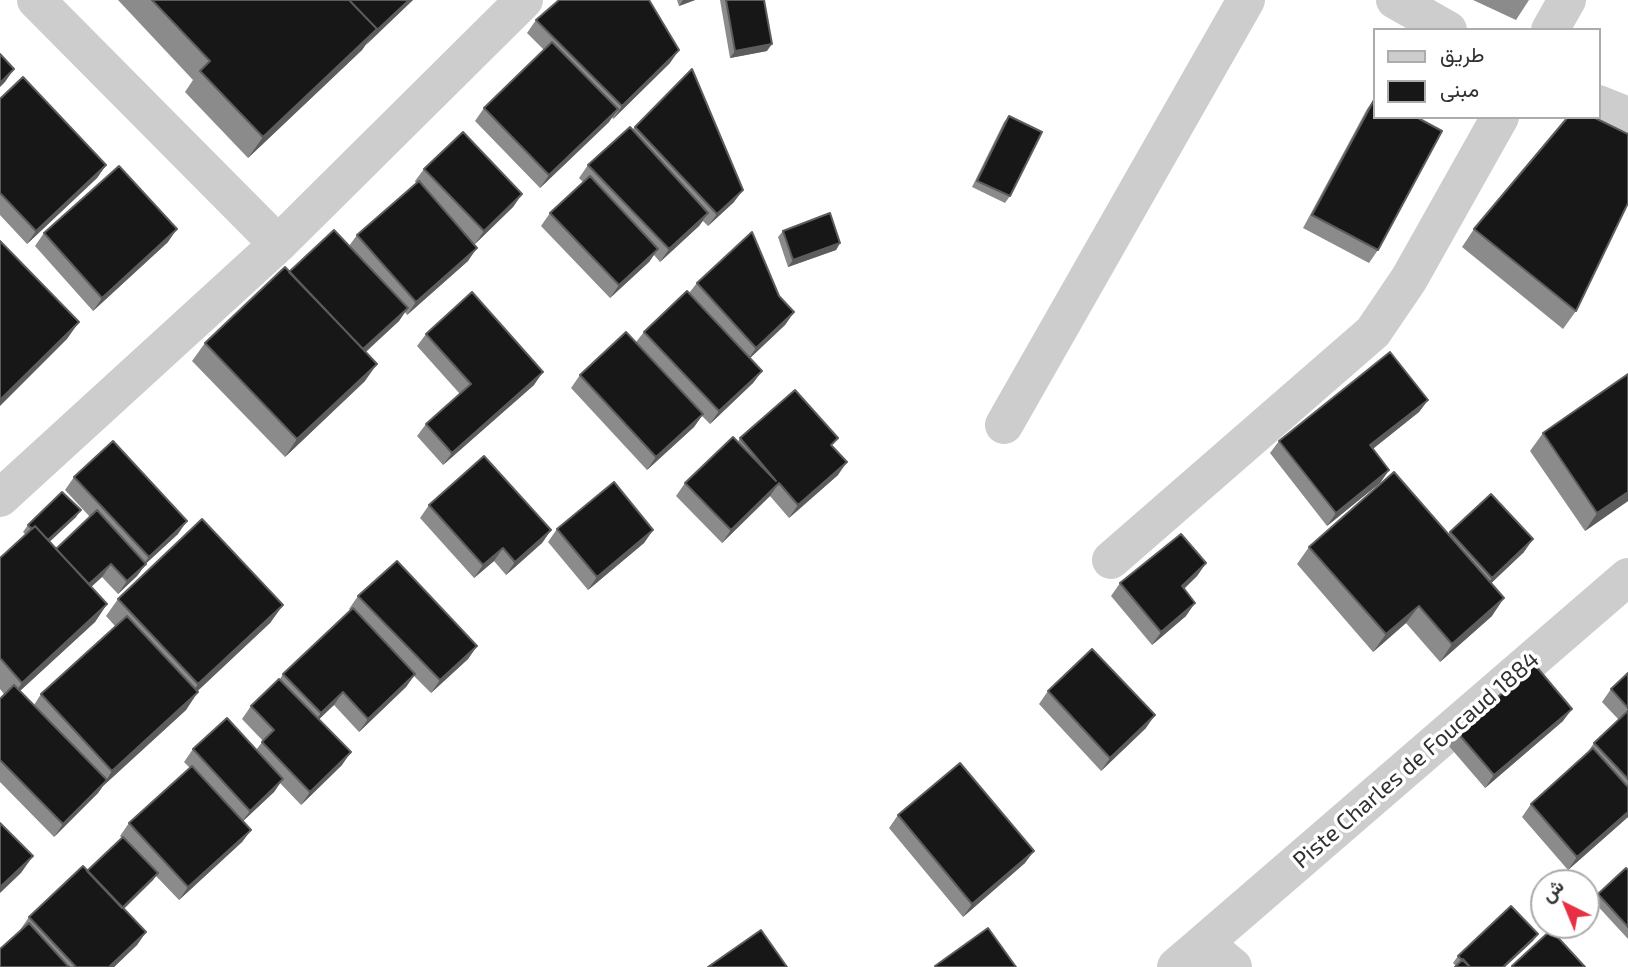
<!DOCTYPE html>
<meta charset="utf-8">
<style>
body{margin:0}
#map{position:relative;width:1628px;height:967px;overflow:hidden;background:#fff;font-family:"Exo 2",Vazirmatn,sans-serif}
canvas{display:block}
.legend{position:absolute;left:1373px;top:28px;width:228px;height:91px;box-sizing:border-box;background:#fff;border:2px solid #acacac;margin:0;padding:9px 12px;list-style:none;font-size:21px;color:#303030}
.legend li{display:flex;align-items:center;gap:14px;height:35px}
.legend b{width:35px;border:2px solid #acacac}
.north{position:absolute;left:1530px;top:869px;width:70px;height:70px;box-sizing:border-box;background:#fff;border:2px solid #acacac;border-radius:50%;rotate:317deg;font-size:19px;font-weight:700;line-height:28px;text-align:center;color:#303030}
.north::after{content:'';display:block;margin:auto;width:24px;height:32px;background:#e83045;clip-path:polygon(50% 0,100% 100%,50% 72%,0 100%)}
</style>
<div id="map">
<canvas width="1628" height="967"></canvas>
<ul class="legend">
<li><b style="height:9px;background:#cdcdcd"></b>طريق</li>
<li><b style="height:19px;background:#171717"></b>مبنى</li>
</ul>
<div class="north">ش</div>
</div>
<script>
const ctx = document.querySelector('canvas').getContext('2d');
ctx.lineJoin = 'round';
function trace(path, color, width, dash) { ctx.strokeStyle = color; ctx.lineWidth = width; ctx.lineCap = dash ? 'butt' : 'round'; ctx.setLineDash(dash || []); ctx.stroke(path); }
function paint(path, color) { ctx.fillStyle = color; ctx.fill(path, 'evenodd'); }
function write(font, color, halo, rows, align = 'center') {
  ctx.font = font + ' "Exo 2",sans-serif'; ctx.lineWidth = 7; ctx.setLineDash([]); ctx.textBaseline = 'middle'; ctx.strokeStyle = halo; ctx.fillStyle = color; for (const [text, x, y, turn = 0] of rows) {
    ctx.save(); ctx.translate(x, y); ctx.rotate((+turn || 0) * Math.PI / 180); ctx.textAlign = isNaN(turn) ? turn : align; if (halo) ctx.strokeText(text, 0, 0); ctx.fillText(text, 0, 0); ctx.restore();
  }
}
trace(new Path2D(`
 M36 0 278 244
 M1395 0 1448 30
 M1550 30 1567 0
 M1598 104 1628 116
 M1004 425 1246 0
 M0 498 278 244 524 0
 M1111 560 1373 332 1409 279 1500 117
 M1204 943 1628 577
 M1176 967 1204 943 1233 967`), '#cdcdcd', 38);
paint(new Path2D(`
 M118 0H413L366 44 362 50 248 158 185 92 193 80Z
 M677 0H695L679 6Z
 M720 0H764L767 51 730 58Z
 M1473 0H1529L1516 20Z
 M536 20 670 63 613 119 612 117 609 122 540 188 475 121 484 108 544 50 527 33Z
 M0 99 106 165 97 178 27 244 0 215Z
 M1374 99 1378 250 1369 263 1303 228 1367 109Z
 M1009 116 1010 196 1005 203 972 187 1004 122Z
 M635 127 734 202 708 226 703 221 699 226 660 262 654 255 649 262 610 298 541 226 550 213 583 182 579 178 588 165 632 130Z
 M424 169 522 194 513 207 475 244 468 261 407 315 405 312 399 321 366 352 365 381 285 457 192 361 205 343 289 272 349 246 357 235 416 183 415 181Z
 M1474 229 1576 311 1563 329 1462 247Z
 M783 231 840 243 836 250 788 267 778 237Z
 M44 233 168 242 93 311 35 246Z
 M697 283 779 296 794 312 785 325 750 358 762 371 753 383 710 424 702 416 694 427 647 470 571 388 580 375 636 342 644 332 689 293Z
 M426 334 534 385 443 465 417 436 426 424 460 394 417 346Z
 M1628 374V501L1585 531 1530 451 1543 433Z
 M1428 400 1419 412 1373 449 1389 470 1380 483 1327 526 1270 453 1279 441Z
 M740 438 833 446 838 475 789 518 770 496 722 543 676 496 685 483 738 442Z
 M74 477 178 534 146 563 137 576 118 594 102 577 91 587 107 604 95 622 20 691 34 705 41 694 115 626 106 616 118 599 283 605 270 623 197 691 186 710 103 786 98 793 54 837 0 782V699L4 694 0 689V558L26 535 23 532 28 525 76 517 49 541 56 549 90 517 65 490Z
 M429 505 551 530 542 543 506 575 494 561 474 578 420 518Z
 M557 529 653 530 644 543 588 590 548 542Z
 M1450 532 1524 552 1491 583 1492 616 1440 662 1406 623 1373 652 1297 564 1309 547 1448 534Z
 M1206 563 1197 576 1184 589 1186 616 1152 645 1111 596 1120 583Z
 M358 596 477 646 468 659 431 693 414 676 406 687 359 732 334 705 319 719 342 765 301 805 280 783 274 792 243 821 251 830 242 842 179 900 156 876 153 880 124 909 146 932 137 945 114 967H0L20 930 29 917 87 871 122 838 120 836 129 823 190 768 184 762 193 749 256 750 263 741 242 719 251 706 280 679 283 674 351 611 349 609Z
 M1628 673V817L1568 870 1522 817 1531 804 1585 756 1594 743 1619 720 1602 702 1611 689Z
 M1048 691 1146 728 1101 771 1039 704Z
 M1563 721 1485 788 1448 745 1457 732Z
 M898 815 1025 863 963 917 889 828Z
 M1628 870V939L1593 901 1598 894Z
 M1533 941 1456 966 1453 963 1458 956Z`), '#8b8b8b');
paint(new Path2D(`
 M409 0H413L366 45 375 32Z
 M683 0H695L679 6Z
 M377 29 362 50 248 158 263 137Z
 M772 44 767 51 730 58 735 51Z
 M679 50 670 63 613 119 622 106Z
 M14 69 5 82 0 87V83Z
 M618 109 609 122 540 188 549 175Z
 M106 165 97 178 27 244 36 231Z
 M743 190 734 202 708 226 717 214Z
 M522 194 513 207 475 244 484 231Z
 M708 213 699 226 660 262 669 249Z
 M177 229 168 242 93 311 102 298Z
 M840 243 836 250 788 267 793 260Z
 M477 248 468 261 407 315 416 302Z
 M658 249 649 262 610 298 619 285Z
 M408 308 399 321 351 365 360 352Z
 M794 312 785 325 747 361 756 348Z
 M79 322 67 339 0 406V400Z
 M377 364 365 381 285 457 297 439Z
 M762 371 753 383 710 424 719 411Z
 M543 372 534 385 443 465 452 453Z
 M1428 400 1419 412 1361 458 1370 445Z
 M703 414 694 427 647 470 656 457Z
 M847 462 838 475 789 518 798 505Z
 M1389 470 1380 483 1327 526 1336 513Z
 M779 483 770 496 722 543 731 530Z
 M1628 492V501L1585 531 1597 513Z
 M81 510 76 517 41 550 45 543Z
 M187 521 178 534 139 570 149 557Z
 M551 530 542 543 506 575 515 562Z
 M653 530 644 543 588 590 597 577Z
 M1533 539 1524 552 1483 591 1492 578Z
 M503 548 494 561 474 578 483 565Z
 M1206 563 1197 576 1173 599 1182 586Z
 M111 564 102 577 80 597 89 584Z
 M146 564 137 576 118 594 127 581Z
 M1504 598 1492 616 1440 662 1452 644Z
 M1195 603 1186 616 1152 645 1161 632Z
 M107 604 95 622 10 700 22 683Z
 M283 605 270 623 186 702 198 684Z
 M1419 606 1406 623 1373 652 1386 634Z
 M477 646 468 659 431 693 440 680Z
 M415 674 406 687 359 732 368 719Z
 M198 692 186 710 103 786 98 793 54 837 63 824 104 784 112 771Z
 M343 692 334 705 312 726 321 713Z
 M1572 709 1563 721 1485 788 1494 775Z
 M1155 715 1146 728 1101 771 1110 758Z
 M351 752 342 765 301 805 310 792Z
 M283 779 274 792 241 823 250 811Z
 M1628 812V817L1568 870 1577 857Z
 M251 830 242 842 179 900 188 887Z
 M1034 851 1025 863 963 917 972 904Z
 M33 856 21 873 0 893V887Z
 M158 873 153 880 115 917 120 910Z
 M146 932 137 945 114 967H109Z
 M1538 934 1533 941 1505 967H1503Z`), '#5d5d5d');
const building = new Path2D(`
 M152 0H349L377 29 263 137 200 71 210 61Z
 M349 0H409L375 32V31L377 29Z
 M559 0H649L679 50 622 106 536 20Z
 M726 0H764L772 44 735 51Z
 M552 42 618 109 549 175 484 108Z
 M0 54 14 69 0 83Z
 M692 69 743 190 717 214 635 127Z
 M23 77 106 165 36 231 0 193V99Z
 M1374 100V117H1416L1442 131 1378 250 1312 215Z
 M1009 116 1042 132 1010 196 977 181Z
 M1568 117H1593L1628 134V203L1576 311 1474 229Z
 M630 127 708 213 669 249 588 165Z
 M463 132 522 194 484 231 424 169Z
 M119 166 177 229 102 298 44 233Z
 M590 176 658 249 619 285 550 213Z
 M419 181 477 248 416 302 357 235Z
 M830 213 840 243 793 260 783 231Z
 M334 230 408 308 363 349 289 272Z
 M752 232 779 296 794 312 756 348 697 283Z
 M0 241 79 322 0 400Z
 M285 267 377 364 297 439 205 343Z
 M687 291 762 371 719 411 644 332Z
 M472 292 543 372 452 453 426 424 471 384 426 334Z
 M626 332 703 414 656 457 580 375Z
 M1390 352 1428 400 1370 445 1389 470 1336 513 1279 441Z
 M1628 374V492L1597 513 1543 433Z
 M795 390 838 438 831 445 847 462 798 505 779 483 731 530 685 483 733 437 776 481 740 438Z
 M113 441 187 521 149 557 74 477Z
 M484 456 551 530 515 562 503 548 483 565 429 505Z
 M1394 472 1504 598 1452 644 1419 606 1386 634 1309 547Z
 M614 482 653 530 597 577 557 529Z
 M62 492 81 510 48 540 35 526 32 529 28 525Z
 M1491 494 1533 539 1492 578 1450 532Z
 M97 510 146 564 127 581 111 564 89 584 56 549Z
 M202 519 283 605 198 684 118 599Z
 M35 526 107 604 22 683 0 658V558Z
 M1181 534 1206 563 1182 586 1195 603 1161 632 1120 583Z
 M397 561 477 646 440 680 358 596Z
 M353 608 415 674 368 719 343 692 321 713 283 674Z
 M127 616 198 692 112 771 41 694Z
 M1092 649 1155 715 1110 758 1048 691Z
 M1535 665 1572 709 1494 775 1457 732Z
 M1628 673V708L1611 689Z
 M279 679 351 752 310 792 262 742 274 730 251 706Z
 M14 685 107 780 63 824 0 760V699Z
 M1628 711V779L1594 743Z
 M227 718 283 779 250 811 193 749Z
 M1593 748 1628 787V812L1577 857 1531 804Z
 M960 763 1034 851 972 904 898 815Z
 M192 766 251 830 188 887 129 823Z
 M0 823 33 856 0 887Z
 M123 837 158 873 122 908 87 871Z
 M83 866 146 932 109 967H76L29 917Z
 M1626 868 1628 870V927L1598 894Z
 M1511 906 1538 934 1503 967H1470L1458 956Z
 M29 923 69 967H0V949Z
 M988 928 1016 967H936L935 966Z
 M761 930 787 967H708Z
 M1551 930 1585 967H1513L1512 966Z
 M1463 959 1470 967H1455Z`);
paint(building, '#171717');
trace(building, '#5d5d5d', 2);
write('23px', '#303030', '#fff', [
 ["Piste Charles de Foucaud 1884",1416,760,-41]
]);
</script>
